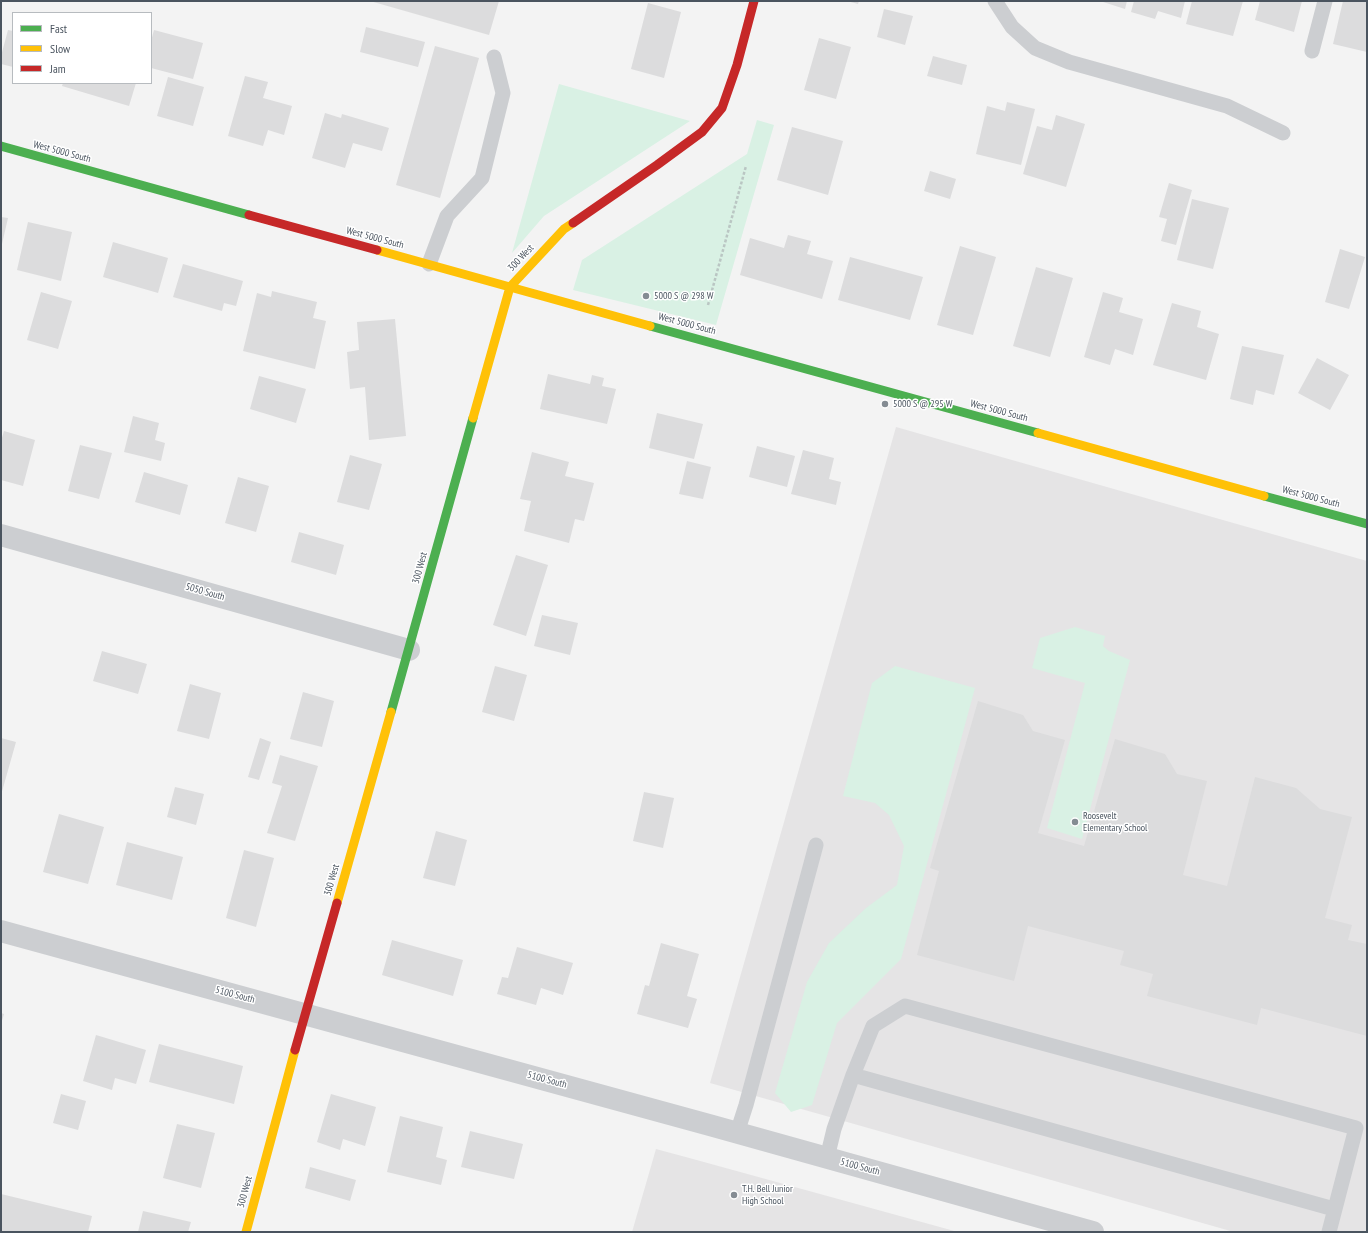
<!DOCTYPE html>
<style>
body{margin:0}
#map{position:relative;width:1368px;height:1233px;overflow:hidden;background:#f3f3f3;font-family:"PT Sans Narrow",sans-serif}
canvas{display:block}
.frame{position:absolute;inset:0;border:2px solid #4a545f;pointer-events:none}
.legend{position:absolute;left:12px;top:12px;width:140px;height:72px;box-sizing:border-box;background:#fff;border:1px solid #b7bbbf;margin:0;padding:5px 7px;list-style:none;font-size:12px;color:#4a545f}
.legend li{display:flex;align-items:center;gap:8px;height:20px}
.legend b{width:20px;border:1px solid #b7bbbf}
</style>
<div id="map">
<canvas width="1368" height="1233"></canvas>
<div class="frame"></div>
<ul class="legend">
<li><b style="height:5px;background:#4caf50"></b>Fast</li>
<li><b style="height:5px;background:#ffc107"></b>Slow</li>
<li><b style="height:5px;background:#c62828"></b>Jam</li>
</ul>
</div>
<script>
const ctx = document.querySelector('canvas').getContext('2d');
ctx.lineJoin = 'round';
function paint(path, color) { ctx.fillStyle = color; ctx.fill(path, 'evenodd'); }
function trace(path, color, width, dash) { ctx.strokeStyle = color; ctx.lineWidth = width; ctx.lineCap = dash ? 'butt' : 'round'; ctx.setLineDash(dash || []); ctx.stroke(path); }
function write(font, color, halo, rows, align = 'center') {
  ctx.font = font + ' "PT Sans Narrow",sans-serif'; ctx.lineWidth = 3; ctx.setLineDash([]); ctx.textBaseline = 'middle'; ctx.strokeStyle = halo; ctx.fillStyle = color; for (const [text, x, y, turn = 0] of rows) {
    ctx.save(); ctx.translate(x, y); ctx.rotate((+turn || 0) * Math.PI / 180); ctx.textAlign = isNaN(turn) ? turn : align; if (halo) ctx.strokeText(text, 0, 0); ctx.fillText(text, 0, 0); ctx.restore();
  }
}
paint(new Path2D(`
 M896 427 1367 561V1232H1234L710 1083Z
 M656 1149 693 1159 958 1232H632Z`), '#e5e4e5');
paint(new Path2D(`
 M559 84 690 121 544 216 512 253Z
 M757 120 774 125 716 325 573 290 582 260 747 154Z
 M1075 627 1105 636 1103 646 1109 651 1130 660 1082 839 1047 828 1085 683 1032 668 1040 638Z
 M895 666 975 688 901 959 837 1023 812 1105 791 1112 775 1093 807 982 829 943 866 908 897 885 904 846 889 815 875 803 843 796 872 683Z`), '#d9f1e4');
paint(new Path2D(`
 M370 1H499L489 35Z
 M847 1H859L858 4Z
 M1100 1H1127L1125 9Z
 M1134 1H1185L1181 18 1158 11 1155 19 1131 12Z
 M1192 1H1243L1233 36 1186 24Z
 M1260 1H1302L1294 32 1255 20Z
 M1343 1H1367V52L1333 44Z
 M648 3 681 12 664 78 631 69Z
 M884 9 913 16 905 45 877 37Z
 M366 27 425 42 418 67 360 52Z
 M8 30 13 31V67L1 64V56Z
 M154 30 203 43 193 79 151 68V41Z
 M819 38 851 47 836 99 804 90Z
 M435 46 479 58 440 198 396 185Z
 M933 56 967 65 962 85 927 76Z
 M245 76 268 82 263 98 292 106 284 135 268 130 263 146 228 136Z
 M168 77 204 87 193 126 157 116Z
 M63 83H136L129 106 62 86Z
 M1007 102 1035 109 1021 165 976 154 987 106 1005 111Z
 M325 113 341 118 342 114 389 128 382 151 353 143 345 168 312 158Z
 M1056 115 1085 124 1066 187 1023 174 1037 126 1052 130Z
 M792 127 843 141 828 195 777 180Z
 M930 171 956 179 950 199 924 191Z
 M1169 183 1192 190 1176 245 1161 241 1167 219 1159 217Z
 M1192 199 1229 208 1213 269 1177 260Z
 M1 217 8 218 2 244H1Z
 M28 222 72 232 61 281 17 270Z
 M788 235 811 241 807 254 833 261 822 299 740 275 750 238 784 248Z
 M113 242 168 258 158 293 103 277Z
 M960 246 996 257 973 335 937 325Z
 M1340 249 1365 257 1349 309 1325 302Z
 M850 257 923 277 910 320 838 300Z
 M183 264 243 281 236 306 224 303 222 311 173 297Z
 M1036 267 1073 278 1050 357 1013 346Z
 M272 291 317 302 313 318 326 321 315 369 243 351 257 293 271 297Z
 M41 292 72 301 58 349 27 340Z
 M1103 292 1123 298 1119 312 1143 319 1133 355 1115 349 1110 365 1084 357Z
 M1172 303 1201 311 1197 327 1219 334 1206 380 1153 365Z
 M395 319 406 436 369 440 365 387 350 389 347 352 359 350 357 322Z
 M1242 346 1284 355 1274 395 1256 390 1253 405 1230 399Z
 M1317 358 1349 375 1330 410 1298 393Z
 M548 374 590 384 592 375 604 378 602 386 616 389 607 424 540 409Z
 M259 376 306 389 296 423 250 409Z
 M657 413 703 424 694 459 649 448Z
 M133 416 159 423 155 440 165 443 161 461 124 452Z
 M4 431 35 440 23 486 1 480V441Z
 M80 445 112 453 99 499 68 491Z
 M757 446 795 456 787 487 749 477Z
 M803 450 834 458 829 479 841 482 836 505 791 494Z
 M532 452 569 462 565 476 594 483 584 521 575 519 569 543 524 531 531 501 520 499Z
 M350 455 382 464 369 510 337 502Z
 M687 461 711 467 703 499 679 494Z
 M144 472 188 485 180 515 135 502Z
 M238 477 269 486 256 532 225 523Z
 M299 532 344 545 336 575 291 562Z
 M516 555 548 565 526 636 493 625Z
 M542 615 578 623 570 655 534 646Z
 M102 651 147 664 138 694 93 681Z
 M495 666 527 675 514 721 482 712Z
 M190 684 221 693 209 739 177 731Z
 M303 692 334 701 322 747 290 739Z
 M978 701 1023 715 1033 731 1065 740 1038 833 1084 846 1115 739 1165 754 1177 774 1207 781 1183 875 1227 886 1255 777 1296 788 1320 809 1352 817 1325 918 1352 925 1348 940 1367 944V1036L1261 1008 1257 1025 1147 996 1153 974 1120 965 1124 951 1028 926 1014 981 917 955 939 871 930 868Z
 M1 738 16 742 1 795Z
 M260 738 271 742 259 780 248 777Z
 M280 755 318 766 295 841 267 833 282 786 272 783Z
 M175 787 204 794 196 825 167 817Z
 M644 792 674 798 663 848 633 841Z
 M59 814 104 827 88 884 43 872Z
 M436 831 467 840 455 886 423 878Z
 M127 842 183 857 172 900 116 885Z
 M244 850 274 858 256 927 226 918Z
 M392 940 463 960 453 996 382 975Z
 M661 943 699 954 687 996 697 999 688 1028 637 1014 645 985 649 986Z
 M517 947 573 963 563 995 541 988 536 1005 497 994 502 977 508 978Z
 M1 1013 4 1014 1 1024Z
 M96 1035 146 1050 136 1084 115 1078 112 1090 83 1081Z
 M159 1044 243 1066 234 1104 149 1082Z
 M61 1094 86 1101 78 1130 53 1123Z
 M331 1094 376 1107 365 1146 343 1139 340 1150 317 1142Z
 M400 1116 443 1127 436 1157 447 1160 441 1185 387 1172Z
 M177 1124 215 1133 201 1188 163 1178Z
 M470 1131 523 1144 514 1179 461 1167Z
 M310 1167 356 1180 350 1201 305 1188Z
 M1 1194 92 1216 88 1232H1Z
 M143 1211 191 1222 188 1232H138Z`), '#dcdcdd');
trace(new Path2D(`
 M708 305 746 166`), '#bac6c3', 2.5, [3, 2]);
trace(new Path2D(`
 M995 1 1012 27 1035 48 1069 62 1227 106 1283 133
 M1312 51 1325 1
 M429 264 447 216 482 178 503 93 494 57
 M853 1075 873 1026 905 1006 1356 1128 1329 1232
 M737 1133 746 1105 816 845
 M827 1158 834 1129 853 1075 1334 1209`), '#ccced1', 15);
trace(new Path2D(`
 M1 535 409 650
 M1 931 713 1126 1093 1232`), '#ccced1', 22);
trace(new Path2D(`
 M1 146 249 215
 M650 326 1038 433
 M1264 496 1367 524
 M391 712 473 418`), '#4caf50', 9);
trace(new Path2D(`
 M377 250 650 326
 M473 418 510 287 564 229 573 223
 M1038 433 1264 496
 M337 903 391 712
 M246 1232 295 1050`), '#ffc107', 9);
trace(new Path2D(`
 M249 215 377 250
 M573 223 657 165 702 132 722 108 737 65 754 1
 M295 1050 337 903`), '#c62828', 9);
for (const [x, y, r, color] of [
 [646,296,4,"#858c93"],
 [885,404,4,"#858c93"],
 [1075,822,4,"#858c93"],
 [734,1195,4,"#858c93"]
]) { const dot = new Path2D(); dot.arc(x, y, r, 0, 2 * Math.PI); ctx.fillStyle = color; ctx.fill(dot); trace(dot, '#fff', 1.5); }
write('10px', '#4a545f', '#fff', [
 ["West 5000 South",62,152,15],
 ["West 5000 South",375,238,15],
 ["300 West",521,258,-47],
 ["West 5000 South",687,324,15],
 ["West 5000 South",999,411,15],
 ["West 5000 South",1311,497,15],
 ["300 West",420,568,-75],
 ["5050 South",205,592,16],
 ["300 West",332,880,-74],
 ["5100 South",235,995,15],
 ["5100 South",547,1080,15],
 ["5100 South",860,1167,15],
 ["300 West",245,1192,-75]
]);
write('10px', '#4a545f', '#fff', [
 ["5000 S @ 298 W",654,296],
 ["5000 S @ 295 W",893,404],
 ["Roosevelt",1083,816],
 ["Elementary School",1083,828],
 ["T.H. Bell Junior",742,1189],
 ["High School",742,1201]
], 'left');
</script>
